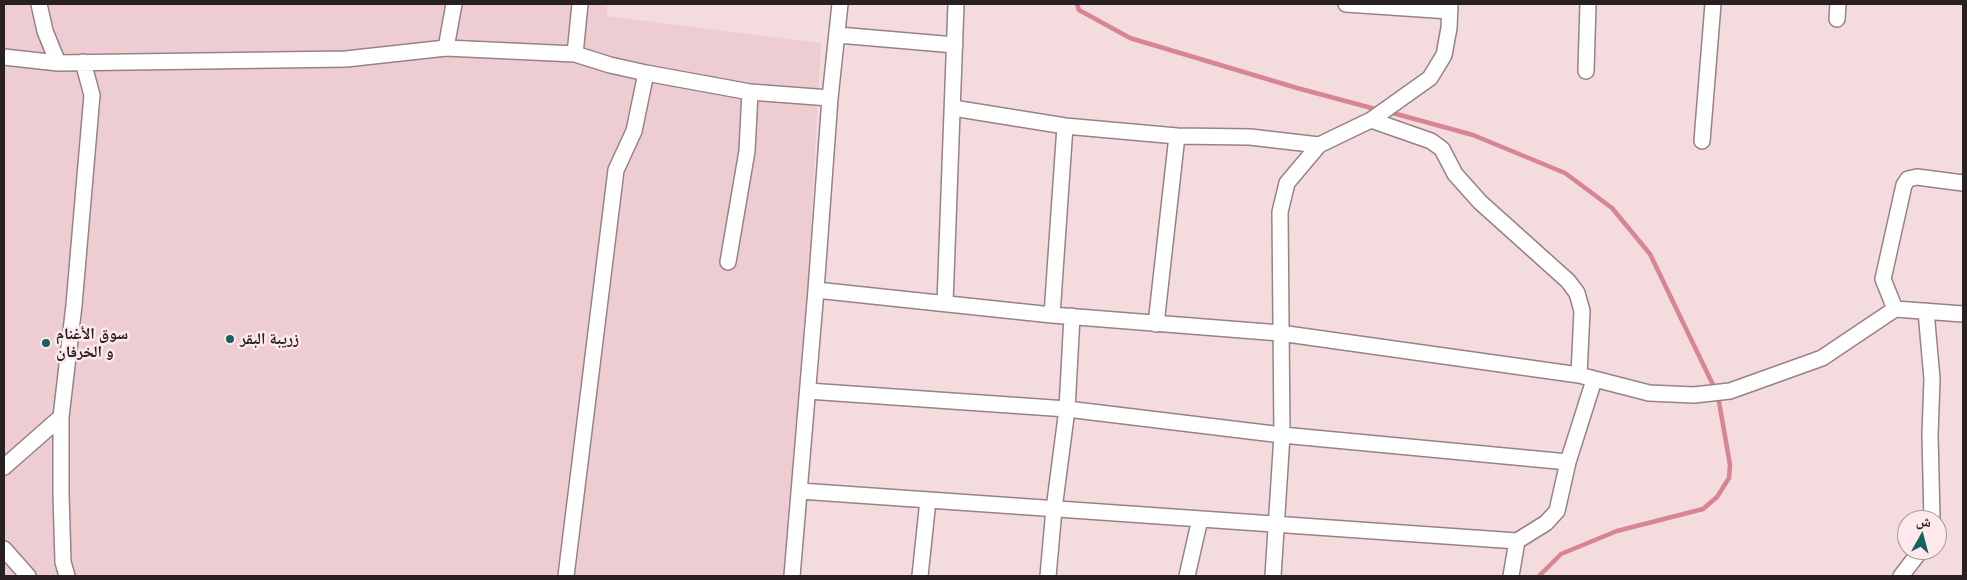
<!DOCTYPE html>
<meta charset="utf-8">
<style>
body{margin:0}
#map{position:relative;width:1967px;height:580px;overflow:hidden;background:#f3dbde;font-family:Ubuntu,"Noto Naskh Arabic",sans-serif}
canvas{display:block}
.frame{position:absolute;inset:0;border:5px solid #292022;pointer-events:none}
.north{position:absolute;left:1897px;top:510px;width:50px;height:50px;box-sizing:border-box;background:#fde9ec;border:1px solid #a8999b;border-radius:50%;rotate:7deg;font-size:14px;font-weight:700;line-height:20px;text-align:center;color:#292022}
.north::after{content:'';display:block;margin:auto;width:18px;height:22px;background:#13625d;clip-path:polygon(50% 0,100% 100%,50% 72%,0 100%)}
</style>
<div id="map">
<canvas width="1967" height="580"></canvas>
<div class="frame"></div>
<div class="north">ش</div>
</div>
<script>
const ctx = document.querySelector('canvas').getContext('2d');
ctx.lineJoin = 'round';
function paint(path, color) { ctx.fillStyle = color; ctx.fill(path, 'evenodd'); }
function trace(path, color, width, dash) { ctx.strokeStyle = color; ctx.lineWidth = width; ctx.lineCap = dash ? 'butt' : 'round'; ctx.setLineDash(dash || []); ctx.stroke(path); }
function write(font, color, halo, rows, align = 'center') {
  ctx.font = font + ' Ubuntu,"Noto Naskh Arabic",sans-serif'; ctx.lineWidth = 5; ctx.setLineDash([]); ctx.textBaseline = 'middle'; ctx.strokeStyle = halo; ctx.fillStyle = color; for (const [text, x, y, turn = 0] of rows) {
    ctx.save(); ctx.translate(x, y); ctx.rotate((+turn || 0) * Math.PI / 180); ctx.textAlign = isNaN(turn) ? turn : align; if (halo) ctx.strokeText(text, 0, 0); ctx.fillText(text, 0, 0); ctx.restore();
  }
}
paint(new Path2D(`
 M4 4H607V16L821 43 792 576H4Z`), '#eecdd2');
trace(new Path2D(`
 M1077 4 1079 10 1130 38 1297 88 1379 110
 M1389 112 1473 135 1565 173 1612 208 1650 254 1715 389
 M1539 576 1561 554 1617 531 1703 509 1717 497 1729 478 1730 465 1718 396`), '#d88492', 4.5);
const minor = new Path2D(`
 M39 4 45 31 58 63
 M1346 4 1450 11
 M1837 19 1838 4
 M838 35 955 45
 M446 48 454 4
 M575 54 580 4
 M4 57 58 63 346 59 446 48 575 54 610 65 646 73 750 92 830 98
 M1586 71 1588 4
 M953 108 1065 126 1177 136 1250 137 1319 145
 M1371 120 1431 141 1442 149 1455 174 1480 202 1568 281 1577 293 1582 311 1579 375
 M1702 141 1713 4
 M728 262 747 151 750 92
 M816 290 1052 315 1280 333 1579 375 1649 393 1694 395 1730 391 1822 358 1895 309 1963 314
 M945 303 956 4
 M1895 309 1883 279 1904 185 1908 179 1917 177 1963 183
 M1926 311 1932 379 1930 435 1932 520
 M1052 315 1065 126
 M1156 324 1177 136
 M808 391 1067 409 1282 435 1568 462
 M4 467 61 417
 M800 491 1517 541 1546 523 1557 511 1568 462 1594 380
 M4 549 28 576
 M67 576 63 562 61 494V417L74 305 92 95 83 62
 M566 576 616 170 634 131 646 73
 M792 576 816 290 830 98 840 4
 M920 576 928 500
 M1048 576 1054 509 1067 409 1072 316
 M1187 576 1200 519
 M1273 576 1282 435 1280 212 1287 183 1319 145 1371 120 1430 78 1444 55 1449 28 1450 4
 M1511 576 1517 541
 M1901 576 1921 550`);
trace(minor, '#988285', 18);
trace(minor, '#fff', 15);
for (const [x, y, r, color] of [
 [230,339,5,"#13625d"],
 [46,343,5,"#13625d"]
]) { const dot = new Path2D(); dot.arc(x, y, r, 0, 2 * Math.PI); ctx.fillStyle = color; ctx.fill(dot); trace(dot, '#fde9ec', 2); }
write('bold 16px', '#292022', '#fde9ec', [
 ["سوق الأغنام",56,334],
 ["و الخرفان",56,352],
 ["زريبة البقر",240,339]
], 'left');
</script>
